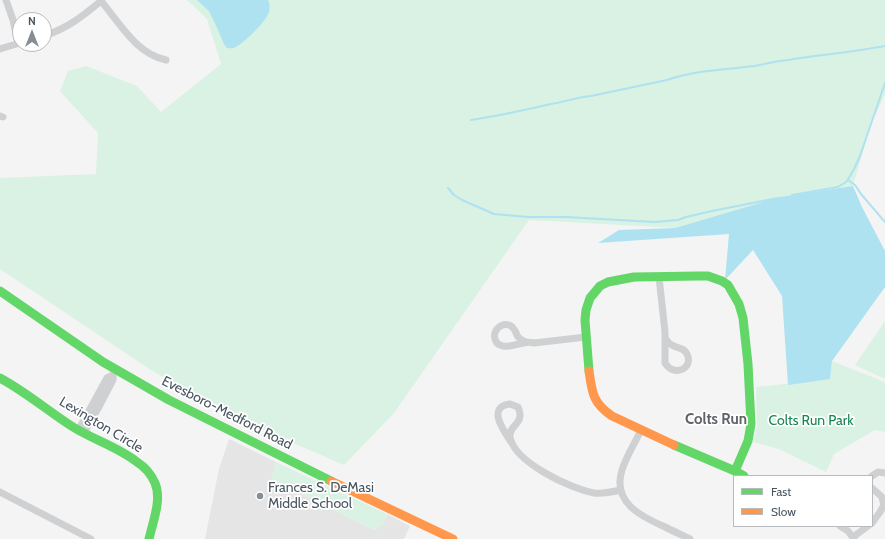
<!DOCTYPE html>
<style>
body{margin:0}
#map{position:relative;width:885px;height:539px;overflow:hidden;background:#f4f4f4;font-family:Cabin,sans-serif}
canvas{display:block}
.legend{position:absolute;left:733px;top:475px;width:140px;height:52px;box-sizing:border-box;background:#fff;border:1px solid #b7bbc0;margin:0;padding:5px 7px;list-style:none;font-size:12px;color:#4a5661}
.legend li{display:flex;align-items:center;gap:8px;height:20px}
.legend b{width:20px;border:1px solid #b7bbc0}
.north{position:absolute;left:12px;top:12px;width:40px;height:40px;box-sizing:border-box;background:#fff;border:1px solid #b7bbc0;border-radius:50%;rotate:0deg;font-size:11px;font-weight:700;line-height:16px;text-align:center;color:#4a5661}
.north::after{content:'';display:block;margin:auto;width:14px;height:18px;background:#868d94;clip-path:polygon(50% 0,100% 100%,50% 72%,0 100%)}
</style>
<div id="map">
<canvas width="885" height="539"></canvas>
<ul class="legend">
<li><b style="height:5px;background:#63d668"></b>Fast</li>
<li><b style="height:5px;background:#ff974d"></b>Slow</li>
</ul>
<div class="north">N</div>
</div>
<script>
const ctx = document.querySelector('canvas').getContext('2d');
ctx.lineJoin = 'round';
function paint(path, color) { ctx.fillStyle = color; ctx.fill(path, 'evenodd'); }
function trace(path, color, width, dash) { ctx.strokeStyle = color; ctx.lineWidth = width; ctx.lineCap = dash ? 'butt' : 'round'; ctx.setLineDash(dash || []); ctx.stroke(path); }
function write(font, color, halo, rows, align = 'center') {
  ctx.font = font + ' Cabin,sans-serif'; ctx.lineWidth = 3.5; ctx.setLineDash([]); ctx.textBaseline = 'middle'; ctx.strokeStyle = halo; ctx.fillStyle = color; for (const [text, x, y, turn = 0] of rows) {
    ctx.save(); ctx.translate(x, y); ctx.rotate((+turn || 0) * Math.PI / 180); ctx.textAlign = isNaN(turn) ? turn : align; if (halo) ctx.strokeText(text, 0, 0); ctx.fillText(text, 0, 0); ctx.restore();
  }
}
paint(new Path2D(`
 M229 439 276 462 272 479 374 530 383 524 387 514 410 526 404 539H205L219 469Z`), '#e6e5e6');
paint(new Path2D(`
 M187 0H885V94L870 127 853 186 780 197 675 228 529 220 394 413 344 465 252 425 154 372 0 269V178L96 174 98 133 60 91 68 71 86 66 137 86 161 112 221 64 207 19Z
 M885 321V379L855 365Z
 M832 361 885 382V432L875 430 834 454 826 472 779 449 753 442 757 427 756 387 830 379Z
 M276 462 387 514 383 524 374 530 271 479Z`), '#d9f2e3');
paint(new Path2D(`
 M197 0H268C270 4 270 8 269 12 266 22 243 44 234 48 231 49 230 48 227 48L224 44 218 30 209 11Z
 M853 186 862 207 885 251V287L832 361 830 379 788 385 782 296 753 250 725 280 729 234 598 243 619 230 675 228 780 197Z`), '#aee2f0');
trace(new Path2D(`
 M471 120C498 116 525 110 551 104 565 102 578 97 591 96L667 80C695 70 725 70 754 66 765 64 776 61 788 60 820 55 853 52 885 46
 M848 180 855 185 861 194 885 222
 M448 188 454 195 462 200 494 214 528 217H566L654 222 678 220 686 217 712 211 778 198
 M792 195 838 187 846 182 850 176 854 169 860 156 885 83`), '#aee2f0', 2);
trace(new Path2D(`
 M6 0 13 20 18 43
 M101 1C119 22 136 54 166 60
 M44 36C68 28 83 16 102 0
 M0 49 20 43
 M0 116 3 117
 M659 277 665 332V363C674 378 694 368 687 354 684 347 678 349 672 345 669 344 667 341 665 338
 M526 342C523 341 520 339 518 337 515 332 515 327 509 325 499 322 490 334 497 343 504 350 516 344 524 343 527 342 530 342 534 343L586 337
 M79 429 107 378 113 375
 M641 430C635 443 626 457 622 470 612 502 640 516 665 527 673 531 682 535 690 539
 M84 433 100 405 113 380V375L115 370
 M511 442C504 431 486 407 510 404L518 407C526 424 508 425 510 437 514 462 571 489 594 493 603 494 612 492 621 490
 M872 476 878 472 885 473
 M872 488 882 497 884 506
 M0 492 91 539
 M872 523 880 512 885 503
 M840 526 848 531 854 539
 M853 537 868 526`), '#ced0d2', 7);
trace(new Path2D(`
 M0 291 103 362 169 400 331 481
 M589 371 585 320 586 310 590 298 600 286 608 282 634 277 699 276H708L722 281 728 285 739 304 743 318 748 364 751 424 748 441 735 471
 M0 378C26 392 48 411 73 427 94 440 118 447 137 462 145 467 151 474 155 483 162 500 153 521 149 539
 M674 445 735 471 744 476`), '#63d668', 9);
trace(new Path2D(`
 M589 371C592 393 593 403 612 416L674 445
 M331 481 453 539`), '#ff974d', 9);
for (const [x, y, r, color] of [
 [260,496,4,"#868d94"]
]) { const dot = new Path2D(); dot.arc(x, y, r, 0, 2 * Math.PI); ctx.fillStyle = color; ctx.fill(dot); trace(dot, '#fff', 1.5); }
write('14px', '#4a5661', '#fff', [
 ["Evesboro-Medford Road",227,413,27],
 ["Lexington Circle",101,425,31]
]);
write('14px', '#17864f', '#fff', [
 ["Colts Run Park",811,421]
]);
write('14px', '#4a5661', '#fff', [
 ["Frances S. DeMasi",268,488],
 ["Middle School",268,504]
], 'left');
write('bold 15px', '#5f6368', '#fff', [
 ["Colts Run",716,420]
]);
</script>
